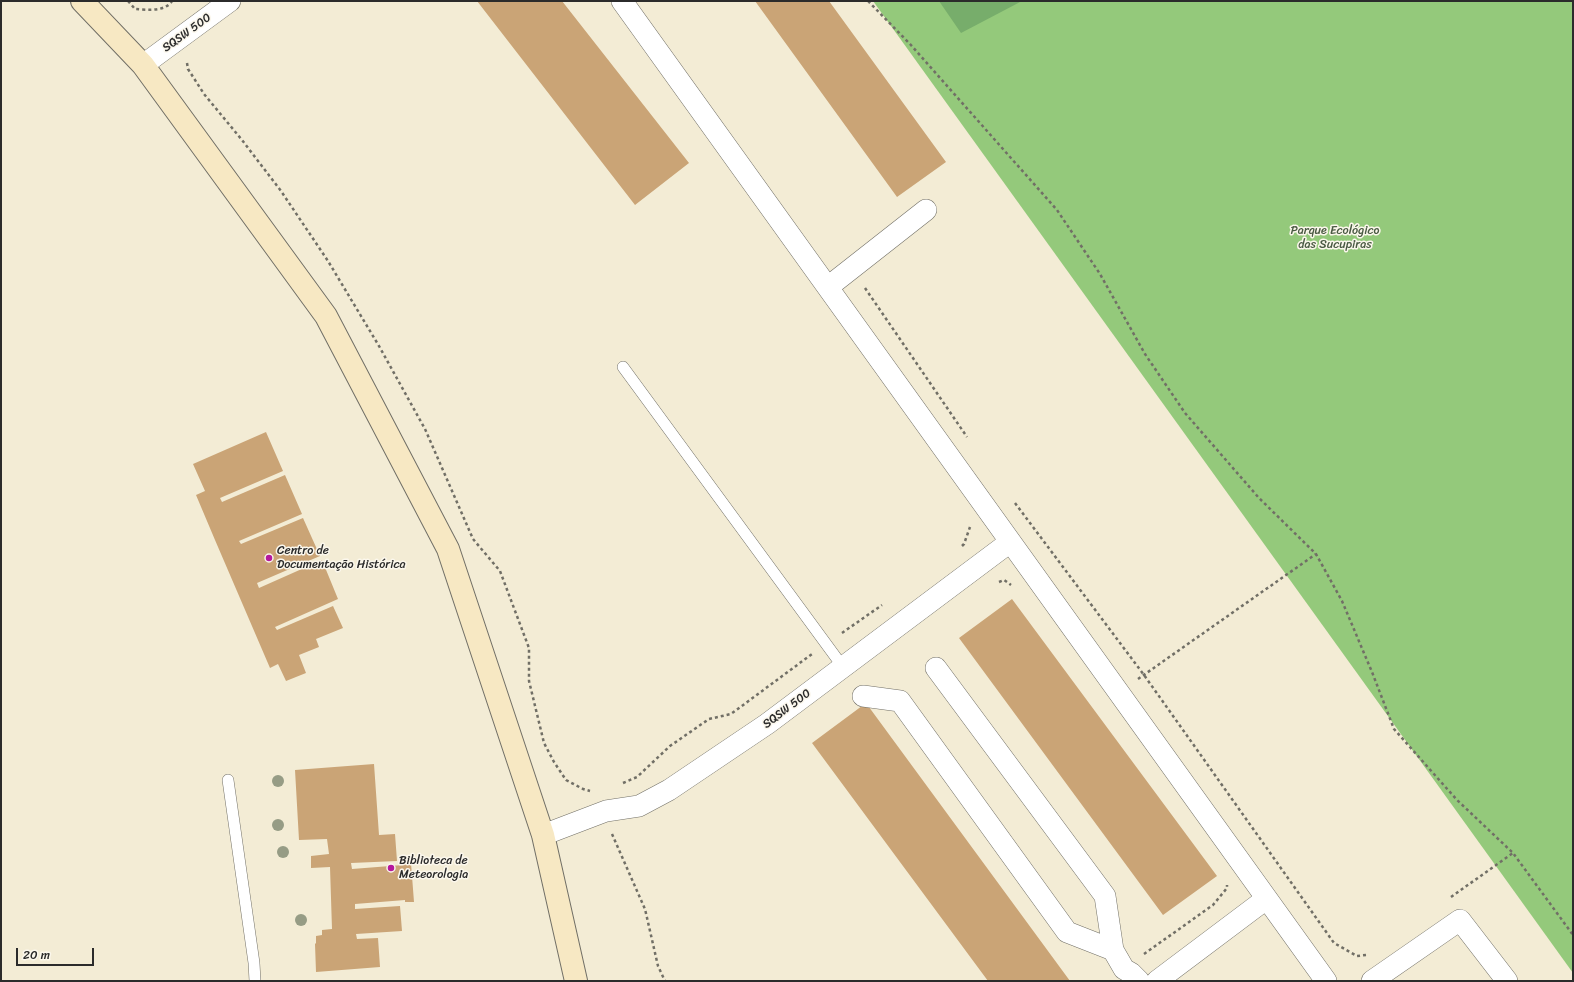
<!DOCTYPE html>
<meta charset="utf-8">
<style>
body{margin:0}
#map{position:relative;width:1574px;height:982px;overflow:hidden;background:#f3ecd5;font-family:Sriracha,sans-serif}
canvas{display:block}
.frame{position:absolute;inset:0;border:2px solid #2b2b2b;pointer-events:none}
.scale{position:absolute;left:16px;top:948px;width:78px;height:18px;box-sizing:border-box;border:2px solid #2b2b2b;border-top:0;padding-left:5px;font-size:12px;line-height:14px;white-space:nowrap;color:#2b2b2b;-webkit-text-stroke:3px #fbf7ec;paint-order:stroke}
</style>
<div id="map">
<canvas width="1574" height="982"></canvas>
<div class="frame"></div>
<div class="scale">20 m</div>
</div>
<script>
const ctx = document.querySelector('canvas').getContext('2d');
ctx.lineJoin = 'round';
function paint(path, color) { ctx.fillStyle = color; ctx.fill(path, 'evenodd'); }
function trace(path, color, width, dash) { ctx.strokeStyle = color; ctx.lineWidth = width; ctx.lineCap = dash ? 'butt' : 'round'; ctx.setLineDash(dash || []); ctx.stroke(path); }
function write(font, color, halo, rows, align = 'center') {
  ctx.font = font + ' Sriracha,sans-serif'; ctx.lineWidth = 3; ctx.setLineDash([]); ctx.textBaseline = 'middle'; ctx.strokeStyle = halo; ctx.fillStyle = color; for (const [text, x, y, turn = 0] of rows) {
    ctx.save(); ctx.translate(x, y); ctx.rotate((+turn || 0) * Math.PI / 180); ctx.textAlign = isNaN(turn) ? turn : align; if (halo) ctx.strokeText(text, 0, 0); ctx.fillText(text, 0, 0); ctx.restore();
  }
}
paint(new Path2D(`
 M873 1H1573V973Z`), '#94c97b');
paint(new Path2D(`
 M939 1H1022L961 33Z`), '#77ad6b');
paint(new Path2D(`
 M477 1H562L689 163 635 205Z
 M755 1H829L946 162 897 197Z
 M266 432 283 471 220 498 222 502 285 475 302 514 239 541 241 544 303 518 320 556 257 583 259 588 322 560 338 599 275 627 277 630 333 606 343 628 316 639 319 647 299 655 306 673 286 681 278 664 270 668 215 540 196 495 205 491 193 464Z
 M1012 599 1217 876 1163 915 959 638Z
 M866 703 1070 981H988L812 743Z
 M374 764 379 835 395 834 397 861 351 863 352 869 403 865 402 864 411 863 414 902H405V900L355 904V909L400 906 402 931 356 934 357 939 378 938 380 967 316 972 315 944 316 943V936L322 935V930L332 929 330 867 311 868V856L329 854 327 839 299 840 295 770Z`), '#caa476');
const lane = new Path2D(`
 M623 367 843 667
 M228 780 254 963 255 981`);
const street = new Path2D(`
 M622 1 1326 981
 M143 65 230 1
 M828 287 926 210
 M936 668 1105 896 1113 950 1124 969 1131 973 1139 981
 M863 696 900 701 1067 932 1113 950
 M543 835 606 811 639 806 669 790 767 724 1010 542
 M1157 981 1266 899
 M1372 981 1460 920 1507 981`);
const secondary = new Path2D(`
 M82 1 143 65 326 316 448 549 543 835 576 981`);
trace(lane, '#716f66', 12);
trace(street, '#716f66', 22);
trace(secondary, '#716f66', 24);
trace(new Path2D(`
 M128 1 135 9C146 10 165 12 172 1
 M868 1 910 44 1057 210 1100 274 1145 354 1185 413 1259 498 1316 554 1342 601 1372 672 1394 729 1457 800 1513 853 1573 935
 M187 63 188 69 204 94 242 140 281 191 328 261 379 346 425 429 473 539 500 571 529 648V681L544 743 554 762 566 780 583 789 590 791
 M865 288 967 437
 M1015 503 1144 675 1334 943 1357 956 1366 955
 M962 546 964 544 970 527
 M999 582 1004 580 1011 585
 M842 633 882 605
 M1138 679 1316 554
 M623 783 637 777 670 746 709 719 731 714 812 654
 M612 834 645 909 658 966 665 981
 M1451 897 1513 853
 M1144 954 1213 905 1227 888V885`), '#716f66', 2.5, [3, 3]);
trace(lane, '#fff', 11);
trace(street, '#fff', 21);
trace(secondary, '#f7e8c3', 22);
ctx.fillStyle = '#969c85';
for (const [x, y] of [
 [278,781],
 [278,825],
 [283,852],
 [301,920]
]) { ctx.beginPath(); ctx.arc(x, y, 6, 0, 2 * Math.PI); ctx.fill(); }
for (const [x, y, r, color] of [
 [269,558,4,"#b5179e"],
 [391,868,4,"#b5179e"]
]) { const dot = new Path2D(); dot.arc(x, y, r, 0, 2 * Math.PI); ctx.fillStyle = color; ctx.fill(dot); trace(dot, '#fbf7ec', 1.5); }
write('12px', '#2b2b2b', '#fbf7ec', [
 ["SQSW 500",187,33,-36],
 ["SQSW 500",787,709,-37]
]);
write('12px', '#4a5a43', '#fbf7ec', [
 ["Parque Ecológico",1335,231],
 ["das Sucupiras",1335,245]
]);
write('12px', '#2b2b2b', '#fbf7ec', [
 ["Centro de",277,551],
 ["Documentação Histórica",277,565],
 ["Biblioteca de",399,861],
 ["Meteorologia",399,875]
], 'left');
</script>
